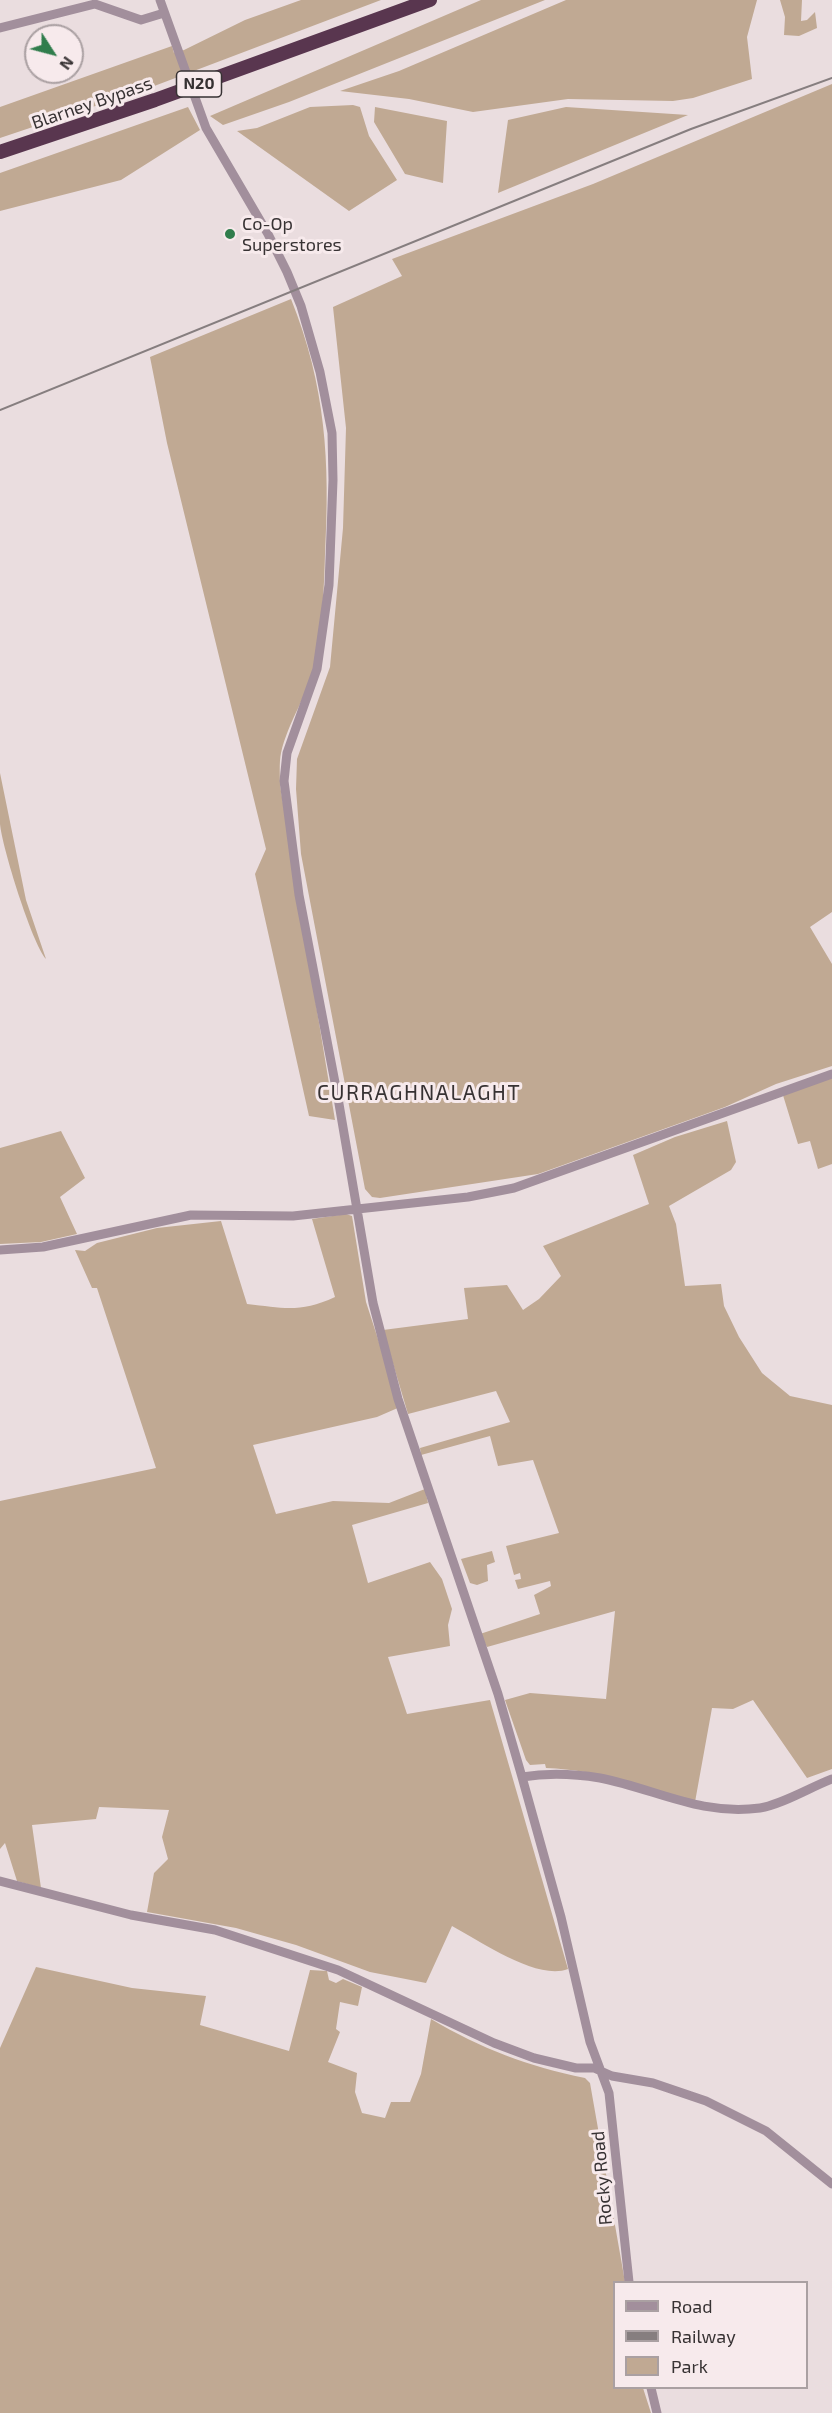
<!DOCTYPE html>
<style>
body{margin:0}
#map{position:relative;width:832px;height:2413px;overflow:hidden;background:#eadddf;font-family:"Exo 2",sans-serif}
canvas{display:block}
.legend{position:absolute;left:613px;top:2281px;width:195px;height:108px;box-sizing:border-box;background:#f7eaec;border:2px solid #aaa0a2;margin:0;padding:8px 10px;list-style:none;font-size:18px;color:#373233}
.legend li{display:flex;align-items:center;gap:12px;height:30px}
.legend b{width:30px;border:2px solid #aaa0a2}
.north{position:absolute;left:24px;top:24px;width:60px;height:60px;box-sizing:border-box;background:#f7eaec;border:2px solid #aaa0a2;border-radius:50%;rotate:126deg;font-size:16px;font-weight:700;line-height:24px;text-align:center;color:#373233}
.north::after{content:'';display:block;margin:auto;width:21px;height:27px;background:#307d4c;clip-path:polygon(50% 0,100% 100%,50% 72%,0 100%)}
</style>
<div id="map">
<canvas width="832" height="2413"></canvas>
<ul class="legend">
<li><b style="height:8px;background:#a28f9c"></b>Road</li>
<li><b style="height:8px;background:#867e7f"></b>Railway</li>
<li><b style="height:16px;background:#c0a993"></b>Park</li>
</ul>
<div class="north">N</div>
</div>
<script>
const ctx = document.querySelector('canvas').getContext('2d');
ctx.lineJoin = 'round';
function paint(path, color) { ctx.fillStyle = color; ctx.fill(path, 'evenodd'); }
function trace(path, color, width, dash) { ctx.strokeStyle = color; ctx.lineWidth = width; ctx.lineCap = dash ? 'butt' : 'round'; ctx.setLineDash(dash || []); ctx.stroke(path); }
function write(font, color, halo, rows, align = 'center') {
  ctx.font = font + ' "Exo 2",sans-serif'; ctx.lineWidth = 6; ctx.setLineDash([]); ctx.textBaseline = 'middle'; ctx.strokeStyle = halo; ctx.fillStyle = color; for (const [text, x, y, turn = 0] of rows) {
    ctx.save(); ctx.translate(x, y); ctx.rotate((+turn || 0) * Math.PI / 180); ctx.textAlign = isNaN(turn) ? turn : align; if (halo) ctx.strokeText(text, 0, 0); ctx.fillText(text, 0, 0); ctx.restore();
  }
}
paint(new Path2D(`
 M301 0H381L149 88 0 138V107L172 46 174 53 184 50 245 20Z
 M481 0H545L289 102 223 125 210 116Z
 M566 0H757L747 37 752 79 693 98 673 101 568 99 473 112 409 99 340 91 399 71Z
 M780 0H802L801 21 807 20 815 12 817 28 799 36 784 35 785 17Z
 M832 84V912L810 927 832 964V1066L776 1084 725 1107 538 1174 380 1198 372 1197 365 1189 301 854 296 789 297 759 330 667 343 528 346 428 333 307 402 276 392 259 593 184Z
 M353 105 360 107 369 136 397 180 349 211 237 131 257 128 310 107Z
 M188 107 200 130 121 180 0 211V173Z
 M375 107 447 121 443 183 405 174 374 122Z
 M566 107 688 115 498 193 508 120Z
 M291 299C326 386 330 462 325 554 324 591 322 628 315 663 308 695 288 722 281 753 279 763 280 775 280 785L335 1120 309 1116 255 874 266 849 167 443 150 357Z
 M0 773 26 900 46 959C32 943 2 847 0 824 0 807 0 789 0 773Z
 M832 1074V1164L818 1169 810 1141 798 1144 782 1092Z
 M727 1121 736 1162 731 1170 669 1206 676 1224 685 1286 721 1284 724 1306 739 1337 762 1373 790 1396 832 1405V1769L807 1778 753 1700 733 1709 712 1708 695 1802C646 1786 599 1770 546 1768L545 1764 530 1765 526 1760 505 1700 530 1693 606 1699 615 1611 487 1647 480 1634 540 1614 534 1595 551 1586 550 1581 518 1589 515 1580 521 1579 520 1573 514 1575 506 1546 559 1533 533 1460 498 1466 490 1436 421 1455 420 1448 510 1422 496 1391 408 1414 383 1330 468 1319 464 1288 507 1285 523 1310 539 1299 561 1276 543 1246 649 1204 633 1155 675 1137Z
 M61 1131 85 1178 60 1197 77 1234 41 1242 0 1244V1148Z
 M346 1214 352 1216 366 1302 400 1407 377 1417 253 1445 276 1514 333 1501 389 1503 425 1489 428 1503 352 1525 368 1583 430 1562 442 1579 452 1609 448 1625 450 1646 388 1657 407 1714 490 1700 568 1969C537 1981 480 1941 452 1926L426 1983 370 1972 296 1945 236 1928 147 1912 154 1873 168 1859 162 1837 169 1810 99 1807 96 1819 32 1825 41 1888 17 1881 5 1843 0 1849V1501L156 1468 97 1288H92L75 1250 85 1251 97 1243 157 1228 221 1221 247 1304C284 1308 300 1313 335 1297L312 1219Z
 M492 1551 495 1562 487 1565 488 1581 477 1585 470 1583 461 1559Z
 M36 1967 132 1988 206 1996 200 2025 289 2051 310 1970 327 1971 329 1980 336 1983 343 1979 362 1987 358 2006 340 2002 336 2029 340 2032 328 2062 357 2073 355 2092 362 2113 385 2118 391 2102H410L421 2074 431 2019C482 2049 527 2066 585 2078L590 2083 625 2282H614V2388H643L651 2413H0V2048Z`), '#c0a993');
trace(new Path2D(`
 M160 0 206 128 268 234 287 272 301 306 320 372 332 433 333 480 329 585 317 669 287 753 284 781 299 895 338 1098 373 1303 398 1399 498 1694 522 1777 561 1917 590 2042 609 2093 629 2282
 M0 28 95 4 141 20 164 13
 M0 1250 43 1247 191 1215 293 1216 468 1197 514 1188 832 1074
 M522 1777C547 1773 575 1774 600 1778 656 1789 700 1816 760 1808 781 1805 811 1787 832 1779
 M0 1881 131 1915 215 1930 338 1970 494 2043 534 2058 576 2068H594L612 2076 653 2083 706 2101 766 2131 832 2184
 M651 2388 657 2413`), '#a28f9c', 9);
trace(new Path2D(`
 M0 152 155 100 430 0`), '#59364f', 14);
trace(new Path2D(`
 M0 410 691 129 832 78`), '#867e7f', 2);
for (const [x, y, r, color] of [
 [230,234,6,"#307d4c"]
]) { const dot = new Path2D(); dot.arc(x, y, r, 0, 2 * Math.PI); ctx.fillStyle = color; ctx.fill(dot); trace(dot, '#f7eaec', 2); }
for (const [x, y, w] of [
 [199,84,45]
]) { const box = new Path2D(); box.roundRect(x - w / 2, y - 13, w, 26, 4.5); ctx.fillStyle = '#f7eaec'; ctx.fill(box); trace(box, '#373233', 1.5); }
write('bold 16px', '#373233', null, [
 ["N20",199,84]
]);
write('18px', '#373233', '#f7eaec', [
 ["Blarney Bypass",92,103,-19],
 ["Rocky Road",602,2178,-95]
]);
write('18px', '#373233', '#f7eaec', [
 ["Co-Op",242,224],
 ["Superstores",242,245]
], 'left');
ctx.letterSpacing = '1.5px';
write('21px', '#373233', '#f7eaec', [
 ["CURRAGHNALAGHT",419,1093]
]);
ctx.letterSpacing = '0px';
</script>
